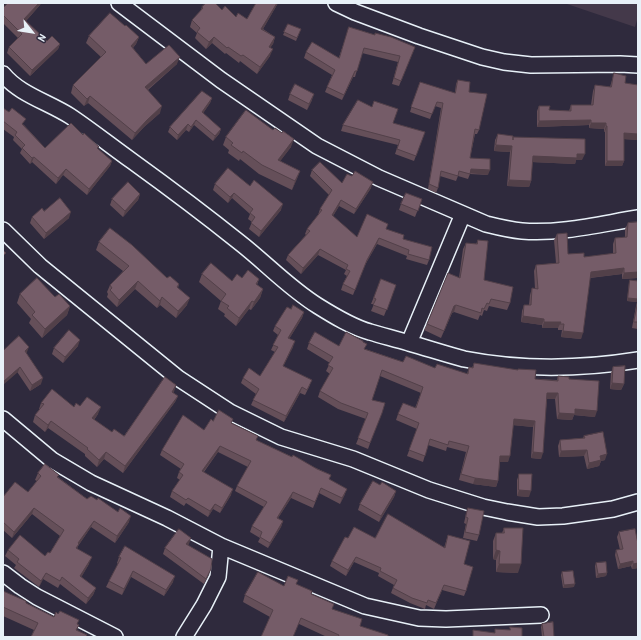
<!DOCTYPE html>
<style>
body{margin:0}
#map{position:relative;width:641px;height:640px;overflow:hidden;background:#2f2a3d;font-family:"Patrick Hand",sans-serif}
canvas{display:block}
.frame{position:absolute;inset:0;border:4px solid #e8f1f8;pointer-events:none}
.north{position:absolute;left:12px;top:12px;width:40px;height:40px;-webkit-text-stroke:3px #2f2a3d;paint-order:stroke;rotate:120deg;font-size:11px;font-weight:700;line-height:16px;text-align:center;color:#e8f1f8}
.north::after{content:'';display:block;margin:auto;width:14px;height:18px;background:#e8f1f8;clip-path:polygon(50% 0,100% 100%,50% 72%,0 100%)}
</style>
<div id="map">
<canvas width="641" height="640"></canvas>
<div class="frame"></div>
<div class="north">N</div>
</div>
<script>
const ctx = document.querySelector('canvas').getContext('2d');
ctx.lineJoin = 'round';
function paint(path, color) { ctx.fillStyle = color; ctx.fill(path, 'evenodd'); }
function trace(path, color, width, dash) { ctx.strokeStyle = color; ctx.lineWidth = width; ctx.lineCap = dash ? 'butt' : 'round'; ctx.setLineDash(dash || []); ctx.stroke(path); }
paint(new Path2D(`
 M564 3H638V17L635 27Z`), '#44394a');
const minor = new Path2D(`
 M119 3 221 80 317 146 379 178 486 224C498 227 510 230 522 231 561 234 600 224 638 218
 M336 3 355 12 419 36 482 57 504 62 531 65 620 64 638 65
 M3 74C19 94 48 102 70 116 91 130 111 146 132 161 168 187 204 214 239 242 266 263 289 288 318 306 334 316 352 327 370 332 383 336 396 339 409 343 427 348 445 354 464 359 521 370 582 369 638 360
 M3 230 40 266 178 378 230 412 281 437 353 459 429 490 483 507 507 512 538 517 563 516 613 509 638 502
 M409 343 463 214
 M3 419 52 460 91 483 167 518 221 546 365 606 419 618 446 619 541 615
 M3 573 20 586 37 597 115 637
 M184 637 204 605 218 577 221 546`);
trace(minor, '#e8f1f8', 18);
trace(minor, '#2f2a3d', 15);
paint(new Path2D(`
 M8 3H41L40 5 26 21 47 41 60 44 58 49 30 76 7 53 9 47 18 38 3 23V8Z
 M256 3H278L263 29 275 37 273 44 270 47V56L257 74 240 61 239 63 226 53 225 54 212 43 206 49 195 38 197 33 190 27 192 20 200 12 202 7 222 10 236 17 247 19Z
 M288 24 301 29 296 41 283 35Z
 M125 26 139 37 136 44 133 48 146 64H177L148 90 160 113 144 127 132 140 88 103 84 106 71 93 73 85 101 57 86 43 89 36Z
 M349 27 415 47 399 86 392 84 398 62 362 53 355 77H353L342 100 325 92 332 75 304 58 306 52 339 58Z
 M614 73 625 83 638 85V140L624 139V161L622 166H605V132H604V129L589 128V125L537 127V111L539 106 549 110 569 111 571 105H591L593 91 595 85 610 87Z
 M458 80 469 92 479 130 477 134H475L470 158 488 175 470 174 468 179 458 176 456 181 440 176 438 188 436 193 428 189 441 108 435 106 430 119 410 112 414 99 455 93 456 84Z
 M290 94 312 100 307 110 288 100Z
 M212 98 210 103 203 113 221 129 219 134 213 141 194 125 189 132 186 130 177 140 168 132 170 127Z
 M3 108 24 125 45 148 98 149 112 161 110 166 87 195 63 175 56 184 32 162 30 164 20 153 22 149 13 140 14 137 3 129Z
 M393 123 425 132 414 161 395 154 398 145 341 131 343 125Z
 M498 134 513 138 582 160H576L575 164 532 162 531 181 529 187 507 186 510 152 494 151 495 140Z
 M226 137 291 147 280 161 300 171 292 190 259 174 240 159 239 161 228 153 229 150 223 145Z
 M312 170 342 183 371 188 354 214 339 206 333 216 357 237 387 229 403 239 429 260 427 265 406 259 407 256 377 244 365 265 353 295 341 290 343 284 347 276 344 274 346 270 318 255 301 274 286 260 288 255 306 235 305 234 307 229 318 215 320 209 329 195 310 176Z
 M215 184 250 186 281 210 259 237 249 229 252 222 248 219 250 214 232 198 228 203 213 190Z
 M140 194 138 200 123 217 110 205 112 199Z
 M422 199 415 217 399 210 401 204Z
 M32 217 69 218 44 239 30 223Z
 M628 223 637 278 622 279V274L590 278 581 339 561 337 562 330H558V328H542V325L521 322 522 311 524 305H529L530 295 532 288 535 289 534 271 536 265 556 263 554 240 557 234 568 254 584 257 613 254V244L615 238 625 237V229Z
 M478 240 484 280 510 303 507 310 489 306 487 311 484 310 482 316 480 315 478 320 454 312 452 313 441 338 424 330 427 324 459 278 463 249 466 243 476 244Z
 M99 242 179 284 178 288 187 305 176 318 160 305 157 308 135 289 117 307 107 297 108 294 107 292 110 285 123 271 96 250Z
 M202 274 232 281 242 278 259 279 257 285 263 289 260 298 251 310 249 309 236 326 224 316 225 314 218 309 221 301 199 282Z
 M381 279 396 285 384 316 371 311 374 304H371Z
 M630 280 638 281V329L632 328 636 306 637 302 627 301 629 283Z
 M20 294 55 297 70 306 67 315 42 338 29 323 31 319 17 303Z
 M291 309 304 312 302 318 289 339 293 347 283 366 310 385 305 395 300 393 284 422 251 405 256 394 241 383 243 378 260 376 275 352 271 350 278 335 273 331 275 326Z
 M363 342 365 349 403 362 467 374 469 367 472 368 474 363 535 379 557 380 558 376 569 379 595 417 574 415 572 420 557 419 555 399H547L541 459 531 458 533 427 513 425 508 462H500L498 481 496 487 473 484 459 480 466 452 447 447 446 451 428 445 423 462 407 456 417 429 396 420 398 414 415 408 421 393 380 376 372 400 385 403 368 449 356 444 366 419 338 409 318 397 320 391 330 374 326 371 330 363 307 349 309 343 339 346Z
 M78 346 63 363 52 354 54 348Z
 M3 351 27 352 26 353 41 384 30 391Z
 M613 367 624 384 621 390 610 389 611 373Z
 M176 385 173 393 178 396 175 402 123 473 104 459 97 467 85 456V454L48 428 45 432 33 422 35 415 40 410 39 409 41 403 74 407 80 406 98 414 94 420 112 432 124 436Z
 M213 421 232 423 256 440 331 475 329 479 345 494 340 504 319 493 313 508 291 498 278 518 283 521 281 527 268 548 258 542 260 538 250 532 252 526 264 507 235 491 237 486 248 467 218 452 204 472 231 495 220 513 213 509 208 517 186 503 184 506 170 497 172 491 180 480 177 478 179 472 181 469 160 455 162 450 204 430Z
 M584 436 605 460 601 461 599 466 587 469 584 456 559 457 558 446 560 440 583 438Z
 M38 473 58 477 87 499 129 522 115 543 91 527 78 546 77 549 89 564 81 577 96 588 93 595 86 604 60 584 58 588 43 579 39 587 14 568 16 565 5 556 8 550 45 556 50 553 60 536 32 514 12 538 3 530V497L28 492 37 481 35 480Z
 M519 474 529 497 517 496V480Z
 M380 485 396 491 394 497 379 522 358 510 360 504Z
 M468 508 479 535 477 541 463 538 466 524 464 523 466 514Z
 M504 528 518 573 496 572V560L493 559V541L496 533H502Z
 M619 532 638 568 632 569 631 566 618 569 615 555 616 550H620L617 537Z
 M448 535 464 564 466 591 464 596 442 590 434 609 426 605 425 609 410 603 391 593 394 585 378 576 379 573 354 562 346 576 330 566 332 561 348 538H375L444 548Z
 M189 544 188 545 211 569 204 584 163 554 165 548Z
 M119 557 173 582 164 596 131 577 122 595 106 587 109 581 118 564 117 563Z
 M596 563 607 573 606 576 596 578 595 566Z
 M562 572 574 587 563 588 561 575Z
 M296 584 311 594 332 610 360 626 388 637H327L299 624 270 617 243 602 245 595 284 586Z
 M3 585V591L34 607 54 617 79 625 77 630 87 635 86 637H31L34 630 3 616Z
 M542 624 554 637H542L541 627Z`), '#654f59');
paint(new Path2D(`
 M39 3H41L40 5 22 25 24 19Z
 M277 3H278L259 36 261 29Z
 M139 37 136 44 128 53 131 46Z
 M214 37 212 43 206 49 209 42Z
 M275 37 273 44 267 53 269 47Z
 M60 44 58 49 30 76 32 70Z
 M273 49 270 56 257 74 260 67Z
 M180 57 177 64 142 94 145 87Z
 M355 71 353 77 342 100 344 95Z
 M314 94 312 100 307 110 309 104Z
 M90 96 88 103 84 106 87 99Z
 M212 98 210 103 200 118 202 112Z
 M162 106 160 113 144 127 132 140 135 133 147 120Z
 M196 120 194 125 189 132 191 127Z
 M591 120 589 125 537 127 539 121Z
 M591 123H606L604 129 589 128Z
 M188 124 186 130 177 140 178 135Z
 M606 126H607L605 132H604Z
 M221 129 219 134 213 141 215 136Z
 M624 133 638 134V140L622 139Z
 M294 139 291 147 275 168 278 160Z
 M496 145 512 146 510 152 494 151Z
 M577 154H585L582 160H576L575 164 531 162 533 156Z
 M34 157 32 162 30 164 32 158Z
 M112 161 110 166 87 195 89 189Z
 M607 161H624L622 166H605Z
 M66 169 63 175 56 184 58 178Z
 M471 169 490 170 488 175 469 173Z
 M300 171 297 179 292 190 295 181Z
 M509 180 531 181 529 187 507 186Z
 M373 182 371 188 354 214 356 209Z
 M234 193 232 198 228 203 230 197Z
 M140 194 138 200 123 217 125 211Z
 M341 200 339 206 330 221 332 215Z
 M283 204 281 210 259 237 261 231Z
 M71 212 69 218 44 239 46 233Z
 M379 238 377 244 365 265 353 295 367 260Z
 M320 249 318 255 301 274 303 268Z
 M624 268 622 274 588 278 591 272Z
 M638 272V275L637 278 622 279 624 273Z
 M138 281 135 289 117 307 119 300Z
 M263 289 260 298 251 310 254 302Z
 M162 297 160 305 157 308 160 301Z
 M190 298 187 305 176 318 178 311Z
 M628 298 638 299V301L637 302 627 301Z
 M252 301 249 309 236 326 239 318Z
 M456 305 454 312 452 313 441 338 454 306Z
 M70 306 67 315 42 338 45 329Z
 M304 312 302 318 286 344 288 338Z
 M523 316 544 319 542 325 521 322Z
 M544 322H561L558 328H542Z
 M563 331 583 333 581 339 561 337Z
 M80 340 78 346 63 363 65 357Z
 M295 341 293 347 281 371 283 366Z
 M29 347 27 352 23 357 25 351Z
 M20 367 18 372 3 385V382Z
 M43 378 41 384 30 391 32 385Z
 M612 383 624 384 621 390 610 389Z
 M176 385 174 392 169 398 172 392Z
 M302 387 300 393 284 422 286 416Z
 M547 393H558L555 399H545Z
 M178 396 175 402 123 473 125 466Z
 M101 407 98 414 90 425 92 418Z
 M575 409 597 411 595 417 574 415 572 420 557 419 559 413Z
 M514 419 535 421 533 427 512 425Z
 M51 421 48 428 45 432 48 425Z
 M220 446 218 452 200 476 202 471Z
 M587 450 584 456 559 457 561 451Z
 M106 452 104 459 97 467 99 460Z
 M533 452 543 453 541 459 531 458Z
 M607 454 605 460 601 461 599 466 587 469 589 463 600 456Z
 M500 456H510L508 462H498Z
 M475 478 498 481 496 487 473 484Z
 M233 489 231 495 220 513 222 508Z
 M347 489 345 494 340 504 342 498Z
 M519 490 531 491 529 497 517 496Z
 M396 491 394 497 379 522 381 516Z
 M293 492 291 498 275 523 277 518Z
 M215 504 213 509 208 517 210 511Z
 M34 508 32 514 12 538 14 532Z
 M131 516 129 522 115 543 117 536Z
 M94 521 91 527 78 546 74 554 78 543Z
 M283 521 281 527 268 548 270 543Z
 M191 538 189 544 184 550 186 544Z
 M496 550 500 551 496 560 493 559Z
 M92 557 89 564 78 583 80 576Z
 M356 557 354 562 346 576 348 570Z
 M633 561 631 566 618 569 620 564Z
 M638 563V568L632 569 633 564Z
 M499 564H521L518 573 496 572Z
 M133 571 131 577 122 595 124 589Z
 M46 573 39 587 41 581Z
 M607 573 606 576 596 578 598 574Z
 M175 576 173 582 164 596 166 590Z
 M575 584 574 587 563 588 564 585Z
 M96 588 93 595 86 604 88 598Z`), '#524049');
const building = new Path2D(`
 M8 3H39L24 19 47 41 52 36 60 44 32 70 9 47 22 34 3 15V8Z
 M206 3H215L222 10 225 6 236 17 238 13 247 19 256 3H277L261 29 275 37 269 47 273 49 260 67 243 55 241 56 228 47 227 48 214 37 209 42 197 32 200 28 192 20 203 8 202 7Z
 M110 13 125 26 126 25 139 37 131 46 146 64 169 45 180 57 145 87 162 106 147 120 135 133 90 96 87 99 73 85 106 52 89 36Z
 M288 24 301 29 297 38 284 32Z
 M349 27 375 35V33L391 37 415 47 401 81 394 78 400 56 364 48 357 71H355L344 95 327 87 335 70 306 52 312 42 339 58Z
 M614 73 626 76 625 83 638 85V134L624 133V161H607V126H606V123H591V120L539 121V106H550L549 110 571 111V105H593L595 85 611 87Z
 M458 80 470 82 469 92 487 94 479 130 475 129 470 158 490 159V170L471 169 470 174 459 171 458 176 441 171 438 188 429 184 443 103 437 102 432 114 411 107 420 82 455 93Z
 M295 84 314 94 309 104 290 94Z
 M202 91 212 98 202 112 221 129 215 136 196 120 191 127 188 124 178 135 170 127Z
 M358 100 372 107 374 101 398 109 393 123 425 132 416 156 397 149 400 140 343 125Z
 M3 108 9 112 12 108 26 119 22 124 45 148 71 123 83 135 84 133 99 147 97 148 112 161 89 189 66 169 58 178 34 157 32 158 22 148 25 145 15 135 17 132 3 121Z
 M246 110 273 130 275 128 282 133 283 131 294 139 278 160 300 171 295 181 262 165 243 151 242 153 231 145 233 143 226 137Z
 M498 134 513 136V140V137L585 139V154H577V158L533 156 531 181 509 180 512 146 496 145Z
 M320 162 342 183 347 174 352 176 355 171 373 182 356 209 341 200 332 215 357 237 367 214 388 224 386 229 404 235 403 239 432 247 429 260 408 254 409 250 379 238 367 260 355 290 343 284 350 271 346 269 348 265 320 249 303 268 288 255 310 231 307 229 322 210 320 209 332 190 312 170Z
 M228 168 250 186 254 180 283 204 261 231 251 223 255 217 250 213 253 209 234 193 230 197 215 184Z
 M128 182 140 194 125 211 112 199Z
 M406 193 422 199 418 211 401 204Z
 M60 198 71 212 46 233 32 217 42 208 44 211Z
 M638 222V272L624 273V268L591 272 583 333 563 331 564 324H560L561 322H544V319L523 316 524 305H531L532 288 538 289 536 265 559 263 557 234 567 233 568 254 584 253V257L616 253 615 238 627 237 628 223Z
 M110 228 132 245 167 278 170 276 179 284 177 287 190 298 178 311 162 297 160 301 138 281 119 300 110 290 112 288 110 285 129 266 99 242Z
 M478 240 488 241 484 280 513 287 510 303 491 299 489 304 487 303 484 309 482 308 481 313 456 305 454 306 444 331 427 324 448 273 460 278 466 243 477 244Z
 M3 250 6 253 3 256Z
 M211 263 232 281 237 274 242 278 248 270 259 279 256 284 263 289 254 302 252 301 239 318 227 308 229 306 221 301 226 294 202 274Z
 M37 278 55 297 59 294 70 306 45 329 32 315 35 312 20 294Z
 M381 279 396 285 387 310 373 305 376 299 374 298Z
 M630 280 638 281V299L628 298Z
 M638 301V322H634Z
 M293 305 304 312 288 338 295 341 283 366 312 380 307 390 302 387 286 416 253 400 259 389 243 378 249 368 260 376 278 347 273 345 281 330 275 326 287 307 291 309Z
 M69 330 80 340 65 357 54 348Z
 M315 332 339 346 346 332 363 341V342L367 344 364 349 403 362 406 356 435 368 437 364 468 374 469 367 473 368 474 363 518 370V369L536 370 535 379 558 381V376L569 377V379L599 381 597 411 575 409V414L559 413 558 393H547L543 453 533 452 535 421 514 419 510 456H500L498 481 475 478 461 474 469 446 449 441 448 445 430 439 425 456 409 450 419 423 398 414 403 403 416 408 423 387 382 370 372 400 385 403 382 413 370 443 358 438 368 413 341 403 320 391 333 368 328 365 333 357 309 343Z
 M19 336 29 347 25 351 43 378 32 385 20 367 3 382V351Z
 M625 366 624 384 612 383 613 367Z
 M165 377 176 385 172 392 178 396 125 466 106 452 99 460 87 449 88 448 51 421 48 425 35 415 44 404 41 403 52 389 74 407 76 403 80 406 87 397 101 407 92 418 112 432 114 429 124 436Z
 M219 410 233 419 231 423 258 436 256 440 292 457 293 455 317 469 331 475 329 479 347 489 342 498 321 488 315 502 293 492 277 518 283 521 270 543 260 537 262 532 252 526 267 502 237 486 251 461 220 446 202 471 233 489 222 508 215 504 210 511 188 498 186 500 172 491 183 475 179 472 184 464 162 450 183 415 204 430 211 419 213 421Z
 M603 432 607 454 600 456 601 460 589 463 587 450 561 451 560 440 585 438 584 436Z
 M45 464 59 475 57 477 87 499 91 496 97 500 98 498 118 512 120 508 131 516 117 536 94 521 78 543 79 544 76 548 92 557 80 576 96 588 88 598 62 577 60 581 46 573 41 581 17 562 19 559 8 550 20 535 45 556 48 552 50 553 64 530 34 508 14 532 3 522V497L15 482 28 492 41 476 38 473Z
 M519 474H532L531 491 519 490Z
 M373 481 380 485 382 482 396 491 381 516 360 504Z
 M468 508 484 511 479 535 465 532 468 518 466 517Z
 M388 514 445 548 448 535 470 541 464 564 473 567 466 591 444 585 436 603 428 600 427 603 412 598 393 588 397 580 380 571 381 568 356 557 348 570 332 561 345 537 348 538 354 527 375 538Z
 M504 528H523L521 564H499L500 551 496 550V533H504Z
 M179 529 191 538 186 544 212 559 211 569 206 579 165 548Z
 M635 529 638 544V563L633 564V561L620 564 616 550 623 549 619 532Z
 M125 546 175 576 166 590 133 571 124 589 109 581 121 558 119 557Z
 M606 562 607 573 598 574 596 563Z
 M573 571 575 584 564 585 562 572Z
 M258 572 284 586 288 576 298 580 296 584 312 591 311 594 334 604 332 609 362 619 360 626 388 635V637H338L339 635 301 618 293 637H261L273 610 245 595Z
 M3 591 26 601V603L54 617 56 612 58 614 60 611 79 620 77 624 79 625 76 630 87 635 85 637H31L38 623 3 607Z
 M553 622 554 637H544L542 624Z
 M510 627 522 628V637H473V630L495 633V629L510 630Z`);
paint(building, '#755c68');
trace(building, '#524049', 1);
</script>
